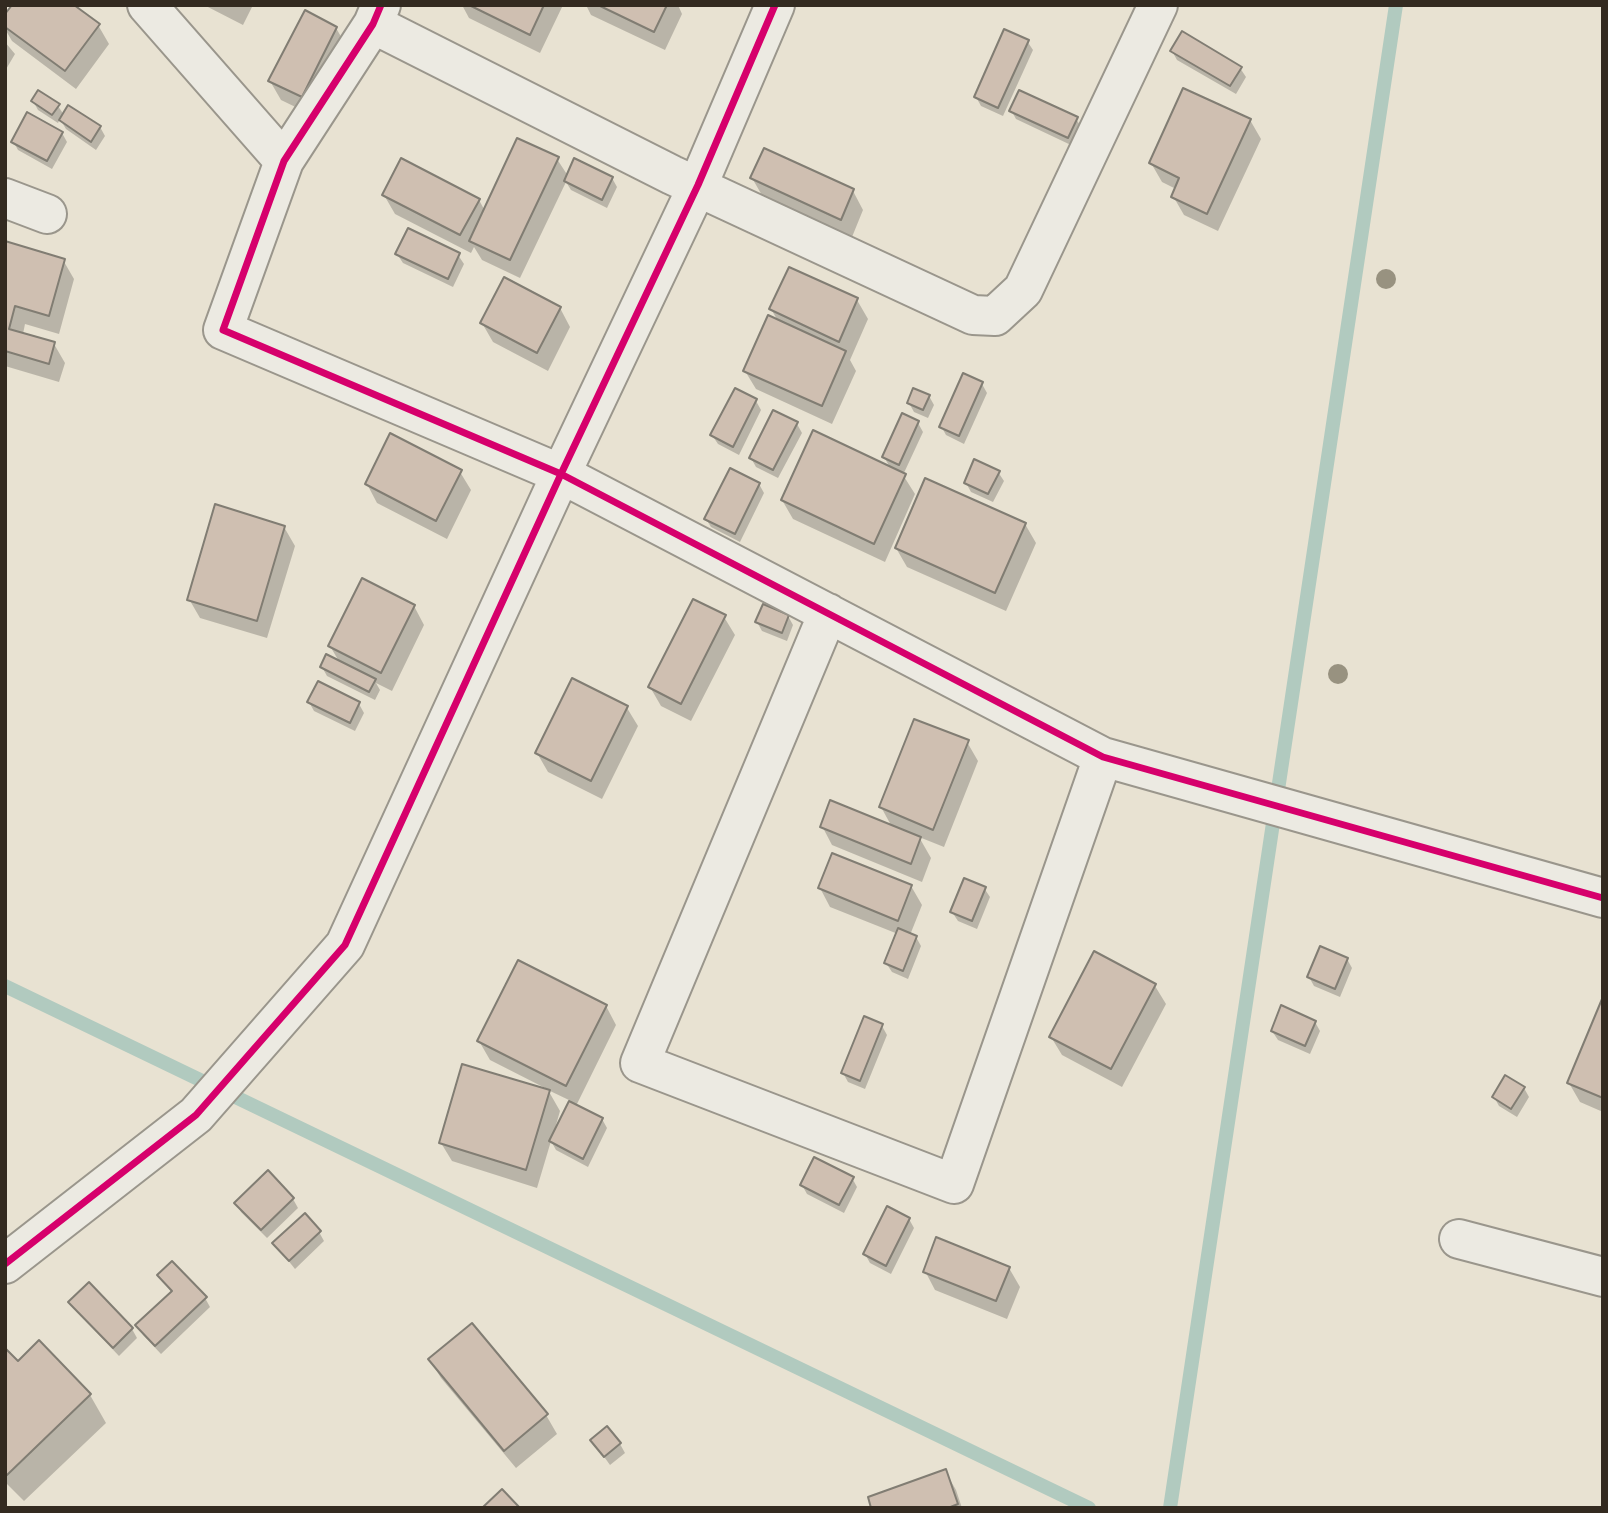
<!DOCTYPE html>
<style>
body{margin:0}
#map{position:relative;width:1608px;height:1513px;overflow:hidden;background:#e8e2d2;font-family:"IM FELL English",serif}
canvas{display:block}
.frame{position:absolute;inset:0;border:7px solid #332a20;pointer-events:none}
</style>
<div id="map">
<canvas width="1608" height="1513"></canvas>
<div class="frame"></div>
</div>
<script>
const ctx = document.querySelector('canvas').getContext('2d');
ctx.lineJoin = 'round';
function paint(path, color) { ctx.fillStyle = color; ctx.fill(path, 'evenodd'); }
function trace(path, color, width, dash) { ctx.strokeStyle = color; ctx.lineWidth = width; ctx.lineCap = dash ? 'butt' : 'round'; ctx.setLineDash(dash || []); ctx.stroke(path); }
paint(new Path2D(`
 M204 5H253L243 25Z
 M462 5H563L540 53 469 18Z
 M586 5H678L682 14 665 50 591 15Z
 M5 17 98 25 109 44 76 89 12 41 5 29Z
 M336 28 347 47 312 115 281 100 270 81Z
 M1027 41 1033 50 1003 116 981 106 976 97Z
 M5 42 15 54 5 71Z
 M1172 51 1240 68 1246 77 1236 94 1177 60Z
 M33 101 58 106 64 115 100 127 105 136 96 150 66 129 60 119 58 123 38 110Z
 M1011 110 1076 119 1082 128 1073 146 1016 119Z
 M1250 120 1261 139 1218 231 1184 215 1173 196 1176 189 1162 182 1151 163Z
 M62 133 67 142 52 169 18 150 13 141Z
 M557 159 568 176 612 178 617 187 607 208 571 190 566 182 520 278 482 260 474 247 471 253 395 214 384 195 479 200 485 211Z
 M752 178 853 191 863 210 852 237 763 197Z
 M5 243 63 260 74 279 59 334 25 324 23 334 54 344 65 363 59 382 5 366Z
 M397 254 458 255 464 264 453 287 403 263Z
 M857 300 868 319 850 360 856 371 832 424 756 389 745 371 778 321 771 309Z
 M560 308 570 327 548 371 493 342 482 323Z
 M982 384 987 393 964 444 946 435 941 426Z
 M735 390 756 401 761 410 739 455 718 444 712 435Z
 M929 396 934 405 928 418 914 412 909 403Z
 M918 423 923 432 903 475 915 494 885 562 793 519 782 500 891 469 884 457Z
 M797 424 802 433 778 478 756 467 751 458Z
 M460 472 471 490 447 539 377 503 367 484Z
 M998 472 1004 481 993 502 971 492 966 483Z
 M759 484 764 493 740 542 711 527 706 519Z
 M1025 524 1036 543 1006 611 907 567 896 548Z
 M284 527 295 546 267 638 200 618 189 599Z
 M414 606 424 625 392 691 376 683 380 690 375 700 327 676 322 667 340 663 330 646Z
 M788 616 793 625 787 641 762 631 757 622Z
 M724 617 735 635 691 721 661 706 650 687Z
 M309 702 359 704 364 713 355 731 314 711Z
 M627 708 638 726 602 799 548 772 537 753Z
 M967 742 978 761 944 847 919 837 931 858 922 882 832 845 822 826 892 827 881 807Z
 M911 886 922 905 910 935 916 937 921 946 908 979 892 972 886 963 898 934 830 907 820 888Z
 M984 888 990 897 977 929 958 921 952 912Z
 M1095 954 1155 986 1166 1004 1122 1087 1062 1055 1051 1037Z
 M1347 959 1352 968 1340 997 1314 986 1309 977Z
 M1603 1001V1112L1580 1102 1569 1083Z
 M606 1006 616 1025 576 1106 602 1119 607 1128 588 1167 556 1150 551 1141 537 1188 452 1161 441 1143 547 1089 490 1060 479 1041ZM548 1090 571 1101 556 1132H554L560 1111Z
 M1315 1022 1320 1031 1310 1054 1278 1040 1272 1031Z
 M882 1026 887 1035 865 1089 848 1082 843 1073Z
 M1524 1088 1529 1097 1517 1117 1499 1106 1494 1097Z
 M268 1173 293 1199 298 1208 267 1238 241 1212 236 1203Z
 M852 1178 857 1187 844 1213 807 1194 802 1185Z
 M909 1219 914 1228 891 1274 870 1263 865 1254Z
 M319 1232 324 1241 295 1269 275 1244Z
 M1009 1268 1020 1287 1007 1319 935 1290 925 1271Z
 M159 1276 205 1298 210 1307 161 1354 143 1335 138 1326 172 1293Z
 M71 1302 132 1329 137 1338 119 1356 76 1311Z
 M5 1350 18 1363 90 1395 106 1423 24 1501 5 1482Z
 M430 1360 546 1415 557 1434 516 1468 441 1378Z
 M592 1440 620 1444 625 1453 610 1465Z
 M945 1471 956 1490 962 1508H873Z`), '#0003');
trace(new Path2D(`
 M5 986 1089 1508
 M1170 1508 1396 5`), '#b1cabf', 14);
const building = new Path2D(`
 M12 5H74L100 24 65 71 5 27V14Z
 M469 5H544L530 35Z
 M598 5H667L654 32Z
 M305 10 337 27 302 97 268 81Z
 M1004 29 1029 40 998 108 974 97Z
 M1182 31 1242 67 1230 86 1170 51Z
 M1183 88 1251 119 1207 214 1171 197 1179 178 1149 163Z
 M38 90 60 104 52 115 31 101Z
 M1019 90 1078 117 1068 138 1009 111Z
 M68 105 101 126 91 142 59 120Z
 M27 112 63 132 47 161 11 142Z
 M517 138 559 157 510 260 469 241Z
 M764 148 854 189 841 220 750 178Z
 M401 158 480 199 460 235 382 195Z
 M574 158 613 177 602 200 564 181Z
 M408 228 460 253 448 279 395 254Z
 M5 241 65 259 49 316 15 306 9 329 55 342 49 364 5 351Z
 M789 267 858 298 839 342 769 309Z
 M504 277 561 307 537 353 480 323Z
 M768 315 846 351 822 406 743 371Z
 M963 373 983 382 959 436 939 427Z
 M735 388 757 399 733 447 710 435Z
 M913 388 930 395 923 410 907 403Z
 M773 410 798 422 773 470 749 458Z
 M902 413 919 421 899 465 882 457Z
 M813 430 906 474 874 544 781 500Z
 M390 433 462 470 436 521 365 484Z
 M974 459 1000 471 988 494 964 483Z
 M730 468 760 483 735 534 704 519Z
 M925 478 1026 523 995 593 895 548Z
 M215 504 285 526 257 621 187 600Z
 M362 578 415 605 381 673 328 646Z
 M693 599 726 615 681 704 648 687Z
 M763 604 789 615 782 633 755 622Z
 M326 654 376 679 369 692 320 667Z
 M572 678 628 706 591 781 535 753Z
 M318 681 360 702 350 723 307 702Z
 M914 719 969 740 933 830 879 807Z
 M830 800 921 837 911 864 820 827Z
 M832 853 912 885 898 921 818 888Z
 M964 878 986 887 972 921 950 912Z
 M898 928 917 936 903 971 884 963Z
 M1320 946 1348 958 1335 989 1307 977Z
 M1094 951 1156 984 1111 1069 1049 1037Z
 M518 960 607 1005 566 1086 477 1041Z
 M1602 999H1603V1098L1567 1083Z
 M1281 1005 1316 1021 1305 1046 1271 1031Z
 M864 1016 883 1024 860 1081 841 1073Z
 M462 1064 550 1090 526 1170 439 1143Z
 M1505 1075 1525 1087 1511 1109 1492 1097Z
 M569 1101 603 1118 583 1159 549 1141Z
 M814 1157 854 1177 839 1205 800 1185Z
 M268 1170 294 1198 261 1230 234 1203Z
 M887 1206 910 1218 886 1266 863 1254Z
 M305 1213 321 1231 289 1261 272 1243Z
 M936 1237 1010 1267 996 1301 923 1272Z
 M172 1261 207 1297 155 1346 135 1325 172 1291 157 1275Z
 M89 1282 133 1328 113 1348 68 1302Z
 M472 1323 548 1414 504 1451 428 1359Z
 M39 1340 91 1394 7 1475 5 1473V1348L18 1361Z
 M607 1426 621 1443 604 1457 590 1440Z
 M946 1469 958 1504 948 1508H871L868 1497Z
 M502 1489 520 1508H482Z`);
paint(building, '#cfbfb1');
trace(building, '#817d73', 2);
const minor = new Path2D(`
 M147 5 284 161
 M381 5 373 24 284 161 223 330 561 474 1103 757 1603 898
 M373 24 672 175 973 315 995 316 1023 290 1158 5
 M5 198 47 214
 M828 613 640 1063 954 1184 1103 757
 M1459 1239 1603 1277
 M5 1264 196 1115 345 945 561 474 698 185 775 5`);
trace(minor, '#9a968c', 42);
trace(minor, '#eceae2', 38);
trace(new Path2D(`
 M381 5 373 24 284 161 223 330 561 474 1103 757 1603 898
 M5 1264 196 1115 345 945 561 474 698 185 775 5`), '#d6006c', 7);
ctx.fillStyle = '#989280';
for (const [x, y] of [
 [1386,279],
 [1338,674]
]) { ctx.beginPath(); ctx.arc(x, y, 10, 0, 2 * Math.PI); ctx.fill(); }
</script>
